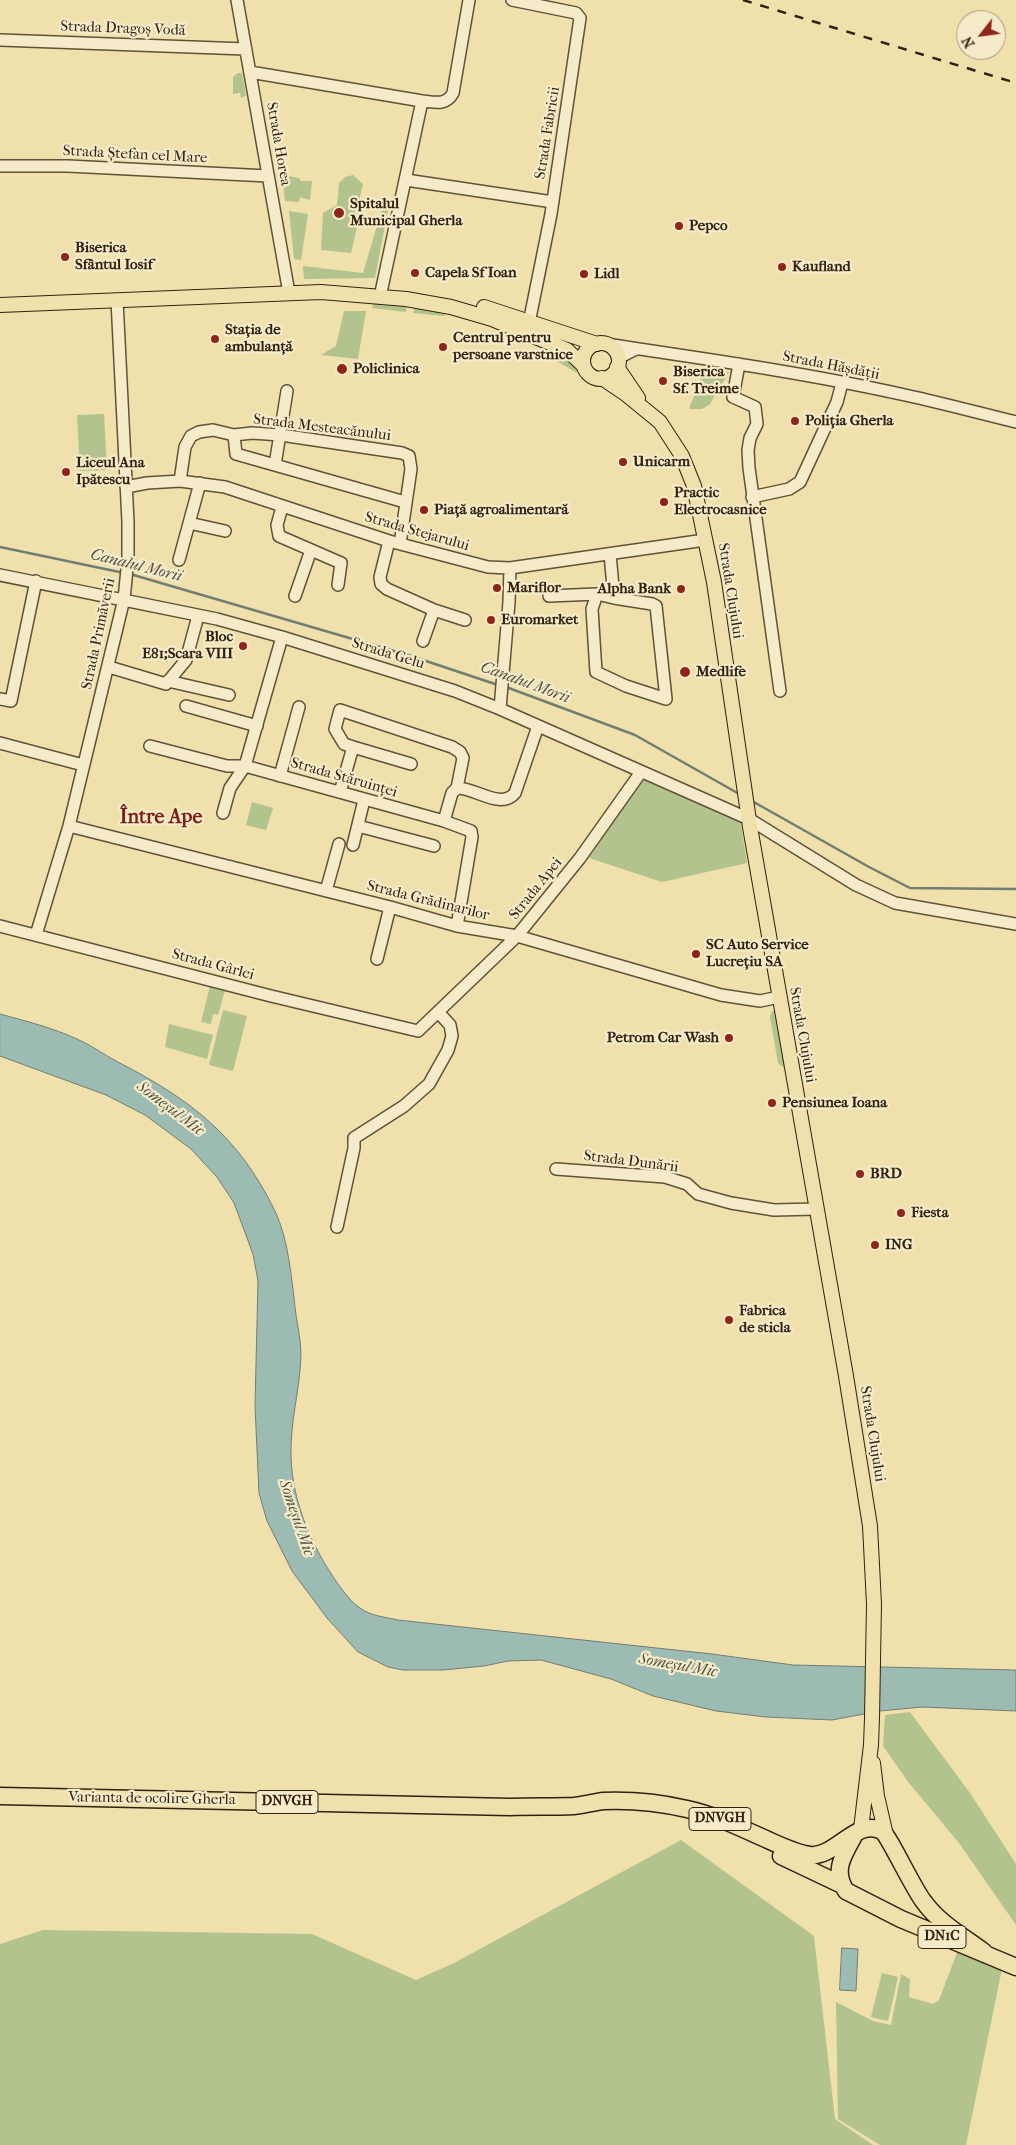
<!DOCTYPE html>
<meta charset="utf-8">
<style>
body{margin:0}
#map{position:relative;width:1016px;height:2145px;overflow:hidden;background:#efe0ac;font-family:"IM FELL French Canon",serif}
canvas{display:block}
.north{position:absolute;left:956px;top:10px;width:50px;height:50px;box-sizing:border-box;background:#f5ebc9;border:1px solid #a69b7f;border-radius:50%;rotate:240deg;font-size:14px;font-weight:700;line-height:20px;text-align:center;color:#302211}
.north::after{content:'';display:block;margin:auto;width:18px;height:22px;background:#8f2418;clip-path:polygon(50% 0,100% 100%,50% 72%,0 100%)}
</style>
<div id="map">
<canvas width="1016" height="2145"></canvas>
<div class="north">N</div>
</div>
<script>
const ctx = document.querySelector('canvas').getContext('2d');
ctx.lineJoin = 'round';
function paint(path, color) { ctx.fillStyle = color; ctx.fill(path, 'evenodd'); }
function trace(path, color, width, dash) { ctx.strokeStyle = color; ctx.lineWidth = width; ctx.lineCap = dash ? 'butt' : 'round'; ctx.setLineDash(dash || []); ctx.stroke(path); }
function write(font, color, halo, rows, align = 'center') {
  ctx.font = font + ' "IM FELL French Canon",serif'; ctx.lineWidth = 4.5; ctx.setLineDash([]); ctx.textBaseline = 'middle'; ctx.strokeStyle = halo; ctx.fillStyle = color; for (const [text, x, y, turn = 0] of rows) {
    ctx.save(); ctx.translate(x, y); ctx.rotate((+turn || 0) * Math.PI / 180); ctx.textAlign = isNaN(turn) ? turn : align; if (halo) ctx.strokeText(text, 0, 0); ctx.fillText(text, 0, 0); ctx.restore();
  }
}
paint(new Path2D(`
 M238 73H242L246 96 241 98 240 93 233 94V77Z
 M353 175 363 184 357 209 359 218 351 253 321 250 323 213 337 205 339 183 345 177Z
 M288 176 299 178 301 181H312L310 200 300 197 299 202 285 201 283 186Z
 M382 209 388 210 375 278 304 279 303 266 363 273Z
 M289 211 308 214 301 260 294 259Z
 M406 301V312L372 308 374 302Z
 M416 303 446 313 444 316 413 313Z
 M344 311H366L358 359 321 355 336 346Z
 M554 352 574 360 577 373 551 358Z
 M704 370 729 372 710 404 702 409H689Z
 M104 414 107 470 80 471 77 415Z
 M644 777 740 819 747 863 662 882 589 858Z
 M252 802 273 808 266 830 246 825Z
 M211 982 226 987 218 1015 213 1014 211 1024 201 1022Z
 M223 1010 247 1016 233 1071 209 1065Z
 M772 1011H776L787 1067 784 1068 778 1063 770 1017Z
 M169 1024 213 1035 207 1059 165 1047Z
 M910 1712 970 1793 1016 1864V1925L959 1843 909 1783 883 1746 885 1715Z
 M681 1840 814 1936 835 2119 873 2145H0V1944L43 1930 312 1934 416 1980 454 1963Z
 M958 1950 1002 1969 966 2145H880L838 2119 836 2002 873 2021 891 2025 901 1974 910 1979 909 1997 933 2004 939 2000Z
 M882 1973 898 1977 888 2021 871 2017Z`), '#b3c38e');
const water = new Path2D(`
 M0 1014C26 1021 53 1028 77 1039 91 1045 103 1054 116 1061 190 1099 238 1135 275 1211 289 1240 292 1283 296 1315 298 1328 301 1342 301 1355 300 1389 290 1422 291 1456 292 1502 312 1547 338 1584 345 1593 351 1602 360 1608 371 1616 385 1617 398 1620L712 1654 793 1665 1016 1670V1711L922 1707 880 1711 832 1720 766 1717 716 1711 653 1696 611 1679 541 1660 508 1661 484 1666 443 1670H403L388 1667 358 1652 327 1618 292 1571 267 1521 259 1493 255 1406 258 1281 253 1254 234 1203 217 1177 191 1149 145 1115 106 1095 0 1056Z
 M842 1948 858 1949 856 1991 840 1990Z`);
paint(water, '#9cbbb3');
trace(water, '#717e72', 1);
trace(new Path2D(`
 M0 547 124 573
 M130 574 411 656 498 685
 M506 687 635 735 741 795
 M752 801 869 867 910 888 1016 889`), '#717e72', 2.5);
const minor = new Path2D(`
 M237 0 289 293
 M512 0 576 13 580 18 551 214 529 323 532 328
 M0 40 246 49
 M250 72 422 101C435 102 446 106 453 93L469 0
 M0 166H68L268 176
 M406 180 553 202
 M380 297 422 101
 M606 344C706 359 807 373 905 395 942 403 979 413 1016 422
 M618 358 636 349
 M739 364 733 397 755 407 757 424 750 438 748 450 749 468 780 691
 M234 435 236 454 405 502
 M275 465 287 391
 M180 481 185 447 191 436 199 432 213 430 234 435 252 433 281 435 402 453 409 456 411 469 400 544
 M126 487 147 483 180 481 225 487 389 541 488 567 510 568 705 540
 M752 497 789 489 800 482 837 402 842 383
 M282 507 277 525 279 536 341 563 338 585
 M189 523 225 531
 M389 541 380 577 381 584 387 589 434 610 465 620
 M610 554 614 598 597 594 592 609 596 672 626 686 666 699 656 606 652 604 614 598
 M179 560 200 483
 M0 575 217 619 282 637 455 691 500 709 749 819 856 885 895 903 1016 924
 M295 596 311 550
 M549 596 597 594
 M282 637 245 766 444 821 471 831 472 837 457 926
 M423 641 434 610
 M109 667 166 684 186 660 198 616
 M168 681 229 695
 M0 699 11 701 36 581
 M186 706 257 726
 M500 709 509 602 510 568
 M0 743 83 765
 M150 746 227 766H245
 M353 747 411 764
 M280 776 299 707
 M340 792 353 747 344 744 335 729 340 710 452 747 460 752 463 758 457 788
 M223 813 230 788 245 766
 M444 821 452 793 457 788C476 788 501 810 515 793L538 726
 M69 826 390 907 457 926 517 936 721 995 760 1001 779 997
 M358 826 434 846
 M353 845 364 800
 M326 891 339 844
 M0 926 271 996 418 1031 517 936 580 858 641 772
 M36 935 69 826 124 599 128 559V522L117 300
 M377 959 390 907
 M556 1169 665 1177 687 1184 698 1194 731 1203 774 1210 817 1209
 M337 1227 354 1148V1138L404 1106 429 1084 448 1050 452 1036 450 1025 439 1013`);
const major = new Path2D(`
 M0 305 321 292 406 299 451 307 492 319 567 350 584 366
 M484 307 597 344
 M583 361a18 18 0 1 1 36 0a18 18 0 1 1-36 0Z
 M617 367 638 398
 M602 378 627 395 660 422 682 456 694 486 714 582 750 827 846 1376 870 1526 874 1604 872 1718 871 1745 861 1829
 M873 1763 877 1796 886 1835`);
const highway = new Path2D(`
 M0 1796 510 1807C532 1806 553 1807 574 1806 584 1805 594 1802 604 1801 631 1800 661 1803 687 1809 715 1815 741 1828 768 1840 781 1846 796 1853 810 1855 835 1858 857 1817 882 1831 889 1836 914 1890 924 1902 939 1923 964 1937 984 1952
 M855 1834C844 1854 832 1870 846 1891L901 1919 1016 1967
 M781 1856 842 1885`);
trace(minor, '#605238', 14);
trace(major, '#302211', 16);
trace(highway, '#302211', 19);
trace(minor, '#f5ebc9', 11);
trace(major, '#efe0ac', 14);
trace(highway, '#efe0ac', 16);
trace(new Path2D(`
 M743 0 1016 83`), '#302211', 2.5, [9, 9]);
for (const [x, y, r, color] of [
 [339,213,6,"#8f2418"],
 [679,226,5,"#8f2418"],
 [65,257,5,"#8f2418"],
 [782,267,5,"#8f2418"],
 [415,273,5,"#8f2418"],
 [584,274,5,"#8f2418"],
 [215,339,5,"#8f2418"],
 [443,347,5,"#8f2418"],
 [342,369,6,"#8f2418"],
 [663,381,5,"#8f2418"],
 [795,421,5,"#8f2418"],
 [623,462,5,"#8f2418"],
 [66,472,5,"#8f2418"],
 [664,502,5,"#8f2418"],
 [424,510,5,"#8f2418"],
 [497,588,5,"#8f2418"],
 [681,589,5,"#8f2418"],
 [491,620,5,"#8f2418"],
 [243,646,5,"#8f2418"],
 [685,672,6,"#8f2418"],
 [696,954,5,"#8f2418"],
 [729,1038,5,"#8f2418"],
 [772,1103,5,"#8f2418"],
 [860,1174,5,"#8f2418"],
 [901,1213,5,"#8f2418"],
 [875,1245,5,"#8f2418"],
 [729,1320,5,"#8f2418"]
]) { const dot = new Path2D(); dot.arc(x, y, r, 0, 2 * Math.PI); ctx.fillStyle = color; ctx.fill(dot); trace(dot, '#f5ebc9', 2); }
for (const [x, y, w] of [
 [287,1802,62],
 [720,1819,62],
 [942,1937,48]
]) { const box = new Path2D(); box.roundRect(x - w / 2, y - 11.5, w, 23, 4); ctx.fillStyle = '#f5ebc9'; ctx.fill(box); trace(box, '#302211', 1); }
write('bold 14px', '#302211', null, [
 ["DNVGH",287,1802],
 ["DNVGH",720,1819],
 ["DN1C",942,1937]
]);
write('15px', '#302211', '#f5ebc9', [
 ["Strada Dragoș Vodă",123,29,2],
 ["Strada Fabricii",548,133,-81],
 ["Strada Horea",278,144,80],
 ["Strada Ștefan cel Mare",135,155,3],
 ["Strada Hășdății",831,366,11],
 ["Strada Mesteacănului",322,428,7],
 ["Strada Stejarului",417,532,16],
 ["Strada Clujului",730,591,81],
 ["Strada Primăverii",99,634,-78],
 ["Strada Gelu",388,654,17],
 ["Strada Stăruinței",344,778,16],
 ["Strada Apei",536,889,-51],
 ["Strada Grădinarilor",428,901,14],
 ["Strada Gârlei",213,965,15],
 ["Strada Clujului",802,1035,80],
 ["Strada Dunării",631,1162,7],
 ["Strada Clujului",872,1434,81],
 ["Varianta de ocolire Gherla",152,1799,1]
]);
write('bold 15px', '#302211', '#f5ebc9', [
 ["Spitalul",350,204],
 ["Municipal Gherla",350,221],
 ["Pepco",689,226],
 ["Biserica",75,248],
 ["Sfântul Iosif",75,265],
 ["Kaufland",792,267],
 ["Capela Sf Ioan",425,273],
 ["Lidl",594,274],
 ["Stația de",225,330],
 ["ambulanță",225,347],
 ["Centrul pentru",453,338],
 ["persoane varstnice",453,355],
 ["Policlinica",353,369],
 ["Biserica",673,372],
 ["Sf. Treime",673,389],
 ["Poliția Gherla",805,421],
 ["Unicarm",633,462],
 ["Liceul Ana",76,463],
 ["Ipătescu",76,480],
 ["Practic",674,493],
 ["Electrocasnice",674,510],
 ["Piață agroalimentară",434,510],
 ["Mariflor",507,588],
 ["Alpha Bank",671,589,"right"],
 ["Euromarket",501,620],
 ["Bloc",233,637,"right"],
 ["E81;Scara VIII",233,654,"right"],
 ["Medlife",696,672],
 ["SC Auto Service",706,945],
 ["Lucrețiu SA",706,962],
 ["Petrom Car Wash",719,1038,"right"],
 ["Pensiunea Ioana",782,1103],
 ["BRD",870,1174],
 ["Fiesta",911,1213],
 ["ING",885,1245],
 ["Fabrica",739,1311],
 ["de sticla",739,1328]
], 'left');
write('italic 16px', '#505042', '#f5ebc9', [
 ["Canalul Morii",136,566,14],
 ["Canalul Morii",525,683,20],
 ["Someșul Mic",170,1109,37],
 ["Someșul Mic",296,1518,71],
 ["Someșul Mic",678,1666,10]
]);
write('bold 20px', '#7a1f14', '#f5ebc9', [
 ["Între Ape",161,818]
]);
</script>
